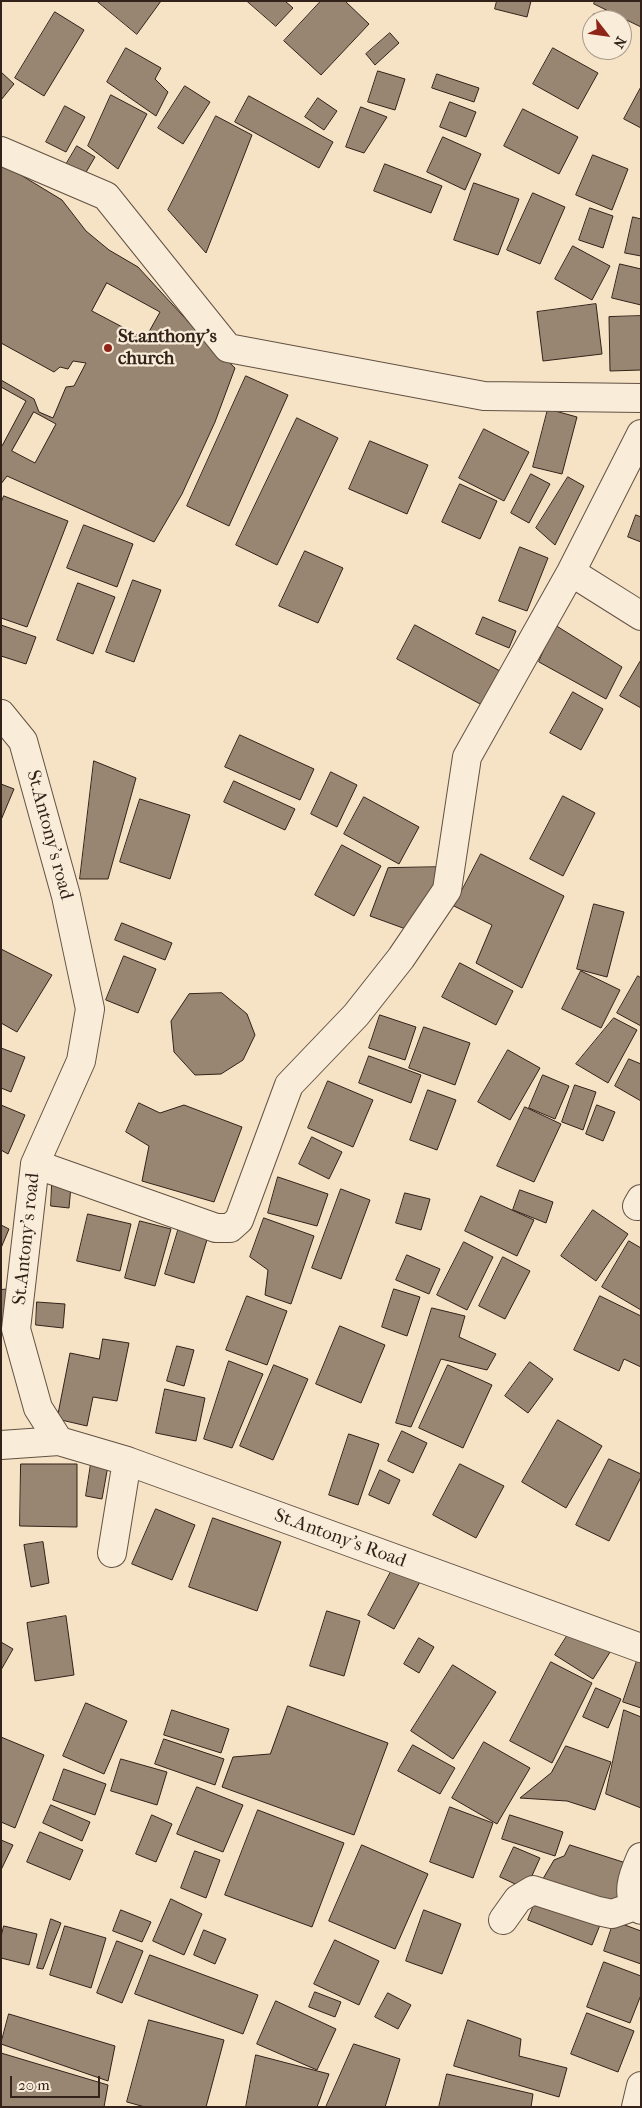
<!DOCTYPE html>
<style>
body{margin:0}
#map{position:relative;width:642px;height:2108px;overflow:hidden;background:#f6e2c5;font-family:"IM FELL French Canon",serif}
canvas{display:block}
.frame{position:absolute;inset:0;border:2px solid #322219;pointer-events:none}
.north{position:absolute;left:582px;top:10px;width:50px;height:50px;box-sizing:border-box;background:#f9ecd9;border:1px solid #a99b8c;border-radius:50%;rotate:120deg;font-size:14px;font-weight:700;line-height:20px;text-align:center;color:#322219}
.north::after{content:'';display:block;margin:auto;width:18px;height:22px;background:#8f2418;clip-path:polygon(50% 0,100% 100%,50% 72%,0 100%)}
.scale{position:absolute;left:10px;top:2076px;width:90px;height:22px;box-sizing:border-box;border:2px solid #322219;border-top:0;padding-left:6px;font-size:15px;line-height:18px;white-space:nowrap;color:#322219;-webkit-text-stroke:4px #f9ecd9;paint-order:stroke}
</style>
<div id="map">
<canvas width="642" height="2108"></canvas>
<div class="frame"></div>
<div class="north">N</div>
<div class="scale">20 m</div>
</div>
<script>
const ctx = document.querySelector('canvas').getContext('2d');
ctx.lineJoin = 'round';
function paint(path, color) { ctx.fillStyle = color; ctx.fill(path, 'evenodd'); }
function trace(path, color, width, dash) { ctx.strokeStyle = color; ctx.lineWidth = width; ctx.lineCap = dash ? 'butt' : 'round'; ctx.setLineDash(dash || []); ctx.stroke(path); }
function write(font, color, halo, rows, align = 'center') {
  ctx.font = font + ' "IM FELL French Canon",serif'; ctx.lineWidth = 4.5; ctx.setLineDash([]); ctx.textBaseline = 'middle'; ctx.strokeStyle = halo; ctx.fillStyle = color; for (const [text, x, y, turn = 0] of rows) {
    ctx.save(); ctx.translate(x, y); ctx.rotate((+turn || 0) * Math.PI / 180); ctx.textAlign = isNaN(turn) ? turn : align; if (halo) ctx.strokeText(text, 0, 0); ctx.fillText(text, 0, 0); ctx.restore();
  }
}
const building = new Path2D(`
 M97 1H161L137 34Z
 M247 1H285L293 8 276 26Z
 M321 1H345L369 24 321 75 284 41Z
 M497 1H531L527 17 495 9Z
 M595 1H641V27L594 4Z
 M55 12 84 30 44 96 15 78Z
 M594 14 607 20H592V31L588 29Z
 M390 33 399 43 375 65 366 54Z
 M126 48 161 68 155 79 168 92 156 116 107 82Z
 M553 48 598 73 578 109 533 84Z
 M378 71 405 79 395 110 368 102Z
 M1 72 14 84 1 100Z
 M437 74 479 88 474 102 432 88Z
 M185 86 210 102 183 144 158 128Z
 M641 87V128L624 119Z
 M111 95 147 114 118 169 88 146Z
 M249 96 333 142 319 168 235 122Z
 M318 98 337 111 324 130 305 117Z
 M450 102 476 112 466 137 440 127Z
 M65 106 85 117 66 152 46 142Z
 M361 107 387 117 364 153 346 147Z
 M523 109 578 137 559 174 504 146Z
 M216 116 252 135 206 253 168 210Z
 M443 137 481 154 465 190 427 172Z
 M77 146 95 157 82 179 64 168Z
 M593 155 628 169 612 210 576 195Z
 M1 163 62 200 86 231 109 250 138 267 194 328 235 368 215 422 182 494 154 542 7 476 1 484Z
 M385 164 442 186 431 213 374 191Z
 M474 183 519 199 498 255 454 240Z
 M533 193 565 207 540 264 507 250Z
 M590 208 613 216 603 248 579 240Z
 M633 217 641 219V256L625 253Z
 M573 246 610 266 592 300 555 279Z
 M620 264 641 269V305L612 298Z
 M107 283 160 312 145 339 92 311Z
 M596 304 602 354 543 361 537 312Z
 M641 316V370L610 371 609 317Z
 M1 343 54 372 60 367 68 369 73 361 86 363 74 386 66 387 53 418 39 412 34 399 1 380Z
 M246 376 288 395 229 526 187 506Z
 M1 387 26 401 2 446H1Z
 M548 409 577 417 562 474 533 467Z
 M34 412 56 424 35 463 12 451Z
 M297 418 338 438 277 565 236 545Z
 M484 429 529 452 504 501 459 478Z
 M370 441 428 465 407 514 349 489Z
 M531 474 550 484 529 523 511 513Z
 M568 477 584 486 555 545 536 528Z
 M460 484 497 501 480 539 442 522Z
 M4 496 68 521 27 627 1 618V503Z
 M636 515 641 517V542L628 537Z
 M84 525 133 544 117 587 67 568Z
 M520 547 548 558 527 611 499 601Z
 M305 551 343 568 318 623 279 606Z
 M133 580 161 590 134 662 106 652Z
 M78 583 115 597 93 654 57 640Z
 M483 617 516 631 509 648 476 634Z
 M1 625 36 637 26 664 1 656Z
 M415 625 500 671 482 705 397 659Z
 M555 625 622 667 606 699 539 662Z
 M641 660V708L620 696Z
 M573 692 603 709 581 750 550 733Z
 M240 735 314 769 300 800 225 767Z
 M94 761 136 778 108 879H80Z
 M331 772 357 785 337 827 311 814Z
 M234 781 295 809 285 830 224 802Z
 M1 784 14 789 1 820Z
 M563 796 595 813 563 876 530 859Z
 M364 797 419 827 399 864 344 834Z
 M140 799 190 815 170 879 120 862Z
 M342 845 381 866 354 916 315 895Z
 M481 854 564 896 522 988 476 963 492 925 454 906Z
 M443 867 414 932 370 916 388 868Z
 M594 904 624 912 607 977 577 969Z
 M122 923 172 943 165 960 115 940Z
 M1 949 52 975 17 1032 1 1023Z
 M124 956 156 969 138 1013 106 1000Z
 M460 963 513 991 496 1025 442 997Z
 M581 971 620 990 601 1028 562 1009Z
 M638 976 641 978V1026L617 1013Z
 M222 993 247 1014 255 1035 243 1060 221 1074 195 1075 174 1052 171 1021 189 994Z
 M380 1015 416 1027 405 1060 369 1048Z
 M614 1018 637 1030 608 1083 576 1064Z
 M424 1027 470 1043 455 1085 409 1068Z
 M1 1048 25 1057 11 1092 1 1088Z
 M508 1050 540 1068 510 1120 478 1102Z
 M369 1056 421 1075 411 1103 359 1083Z
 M629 1059 641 1064V1101L615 1086Z
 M543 1075 569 1086 555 1119 529 1108Z
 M328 1081 373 1100 353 1147 308 1128Z
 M575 1085 596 1092 583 1130 562 1122Z
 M428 1090 456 1100 437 1150 410 1140Z
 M139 1103 160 1113 184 1105 242 1127 214 1202 142 1181 149 1146 126 1132Z
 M1 1105 25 1115 8 1154 1 1150Z
 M597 1105 615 1112 603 1141 586 1134Z
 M525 1107 561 1124 534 1182 497 1166Z
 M312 1137 342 1152 329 1179 299 1164Z
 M278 1177 328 1194 317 1226 268 1213Z
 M52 1185 71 1186 69 1208 51 1206Z
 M341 1189 370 1200 341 1279 312 1268Z
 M520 1190 553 1202 546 1223 513 1210Z
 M405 1193 430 1199 421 1230 396 1223Z
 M481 1196 534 1220 517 1256 465 1231Z
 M593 1210 628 1234 596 1281 561 1256Z
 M88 1214 131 1224 120 1271 77 1261Z
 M264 1218 314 1236 291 1304 265 1295 268 1270 250 1257Z
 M140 1221 171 1229 155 1286 125 1278Z
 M180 1224 209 1233 194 1283 165 1274Z
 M1 1225 9 1229 1 1248Z
 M629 1241 641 1248V1310L602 1287Z
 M464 1242 493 1257 467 1310 437 1295Z
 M407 1255 440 1269 429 1294 396 1280Z
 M503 1257 530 1271 505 1319 479 1306Z
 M11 1289 13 1322 1 1323V1290Z
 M394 1289 420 1297 407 1336 382 1327Z
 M247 1296 287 1311 267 1365 226 1350Z
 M600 1296 641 1316V1367L624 1359 619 1371 574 1350Z
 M37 1302 65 1304 63 1328 36 1325Z
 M432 1308 465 1316 459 1337 496 1354 487 1370 441 1359 411 1427 396 1423Z
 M340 1326 385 1345 361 1403 316 1384Z
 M103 1339 129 1343 117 1401 93 1397 87 1426 57 1419 70 1353 99 1359Z
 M177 1346 194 1350 184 1386 167 1381Z
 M229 1361 263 1374 232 1448 204 1439Z
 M530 1362 553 1379 528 1413 505 1396Z
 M274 1365 308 1379 273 1460 240 1446Z
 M448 1365 492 1385 463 1448 419 1428Z
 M165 1389 205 1398 196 1441 156 1433Z
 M558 1420 602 1446 566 1508 522 1482Z
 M402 1431 427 1443 413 1473 388 1461Z
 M349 1434 379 1444 358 1505 329 1495Z
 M92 1457 109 1460 102 1499 86 1496Z
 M609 1459 641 1474V1477L609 1541 576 1525Z
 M21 1464H77V1527L20 1526Z
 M460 1464 504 1486 476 1538 433 1515Z
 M380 1470 400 1480 389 1504 369 1495Z
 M156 1509 195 1525 172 1580 132 1564Z
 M213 1518 281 1542 257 1611 189 1587Z
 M43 1542 49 1583 31 1587 24 1545Z
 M394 1566 421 1580 394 1629 368 1615Z
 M327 1611 360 1621 344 1676 310 1666Z
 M66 1616 74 1675 35 1681 27 1623Z
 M574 1625 612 1649 593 1679 555 1655Z
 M419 1638 434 1647 419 1673 404 1664Z
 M1 1642 13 1649 1 1670Z
 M640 1652H641V1708L623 1702Z
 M551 1662 592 1683 552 1763 510 1741Z
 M453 1665 496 1692 453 1759 411 1731Z
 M596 1688 621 1699 608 1728 583 1717Z
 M86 1703 127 1721 104 1774 63 1756Z
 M288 1706 388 1743 354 1835 222 1787 233 1757 270 1754Z
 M172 1710 229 1729 221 1753 164 1735Z
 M624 1710 641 1717V1808L606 1794Z
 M1 1737 44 1755 15 1828 1 1822Z
 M164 1739 224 1759 215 1785 155 1764Z
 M484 1742 530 1768 497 1824 452 1798Z
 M413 1745 455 1768 440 1794 398 1771Z
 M566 1746 611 1762 595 1810 567 1801 520 1798 551 1773Z
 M121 1759 167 1772 157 1805 111 1791Z
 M64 1769 106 1784 95 1815 53 1800Z
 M197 1787 243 1805 223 1852 177 1834Z
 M51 1805 90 1822 82 1841 43 1823Z
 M450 1807 493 1823 473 1878 430 1862Z
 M258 1810 344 1843 312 1927 225 1895Z
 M152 1815 172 1824 156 1862 136 1854Z
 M510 1815 563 1832 555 1856 502 1839Z
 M40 1832 83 1850 70 1880 27 1862Z
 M1 1840 13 1845 1 1870Z
 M362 1845 428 1874 395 1949 329 1921Z
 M570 1845 629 1864 614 1909 537 1889 554 1860 564 1856Z
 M514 1847 540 1858 526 1889 500 1877Z
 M195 1851 220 1860 206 1898 181 1888Z
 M538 1895 602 1920 592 1945 528 1920Z
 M171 1899 202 1914 184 1955 153 1941Z
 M121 1910 151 1922 142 1942 113 1931Z
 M424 1910 461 1924 442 1974 406 1961Z
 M51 1919 61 1923 43 1969 37 1968Z
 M614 1921 641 1931V1964L604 1951Z
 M4 1926 37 1934 29 1965 1 1958V1937Z
 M65 1926 106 1938 91 1988 50 1975Z
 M204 1930 226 1939 215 1964 194 1955Z
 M335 1940 379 1961 359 2005 314 1984Z
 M117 1941 143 1951 122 2003 97 1993Z
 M150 1955 258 1995 243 2034 135 1994Z
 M604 1962 641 1976V1995L630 2023 587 2007Z
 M315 1992 341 2002 335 2017 309 2007Z
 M388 1993 411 2005 398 2029 375 2017Z
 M276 2001 336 2029 317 2070 257 2044Z
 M587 2013 634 2031 618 2072 571 2054Z
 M9 2014 115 2046 108 2081 1 2044Z
 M149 2020 224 2040 206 2107H145L127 2102Z
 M468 2020 521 2039 519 2056 567 2068 559 2097 454 2066Z
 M354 2044 400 2059 385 2107H326Z
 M1 2053 108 2085 104 2107H1Z
 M256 2055 329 2074 317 2107H246Z
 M447 2074 533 2094 531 2107H439Z`);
paint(building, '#988672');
trace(building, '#322219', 1);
const minor = new Path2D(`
 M1 151 106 196 228 348 484 396 641 398
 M571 572 641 616
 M1 714 23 741 66 896 90 1009 81 1061 35 1164 16 1329 38 1408 59 1441 127 1461
 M35 1164 216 1228H230L239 1220 289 1085 356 1015 401 958 447 890 467 757 571 572 641 434
 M637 1206 641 1199
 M1 1445 59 1441
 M112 1553 127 1461 641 1648
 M641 1857C634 1873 623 1897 641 1910
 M503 1920 518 1899 533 1890 598 1911 612 1914 635 1906
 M636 2107 641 2086`);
trace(minor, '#635244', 30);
trace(minor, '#f9ecd9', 28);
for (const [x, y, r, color] of [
 [108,348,5,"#8f2418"]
]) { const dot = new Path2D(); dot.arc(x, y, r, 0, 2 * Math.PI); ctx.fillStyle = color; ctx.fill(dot); trace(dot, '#f9ecd9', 2); }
write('bold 19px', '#322219', '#f9ecd9', [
 ["St.anthony's",118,337],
 ["church",118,359]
], 'left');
write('19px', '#322219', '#f9ecd9', [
 ["St.Antony's road",49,835,75],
 ["St.Antony's road",27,1239,-84],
 ["St.Antony's Road",340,1539,20]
]);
</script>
